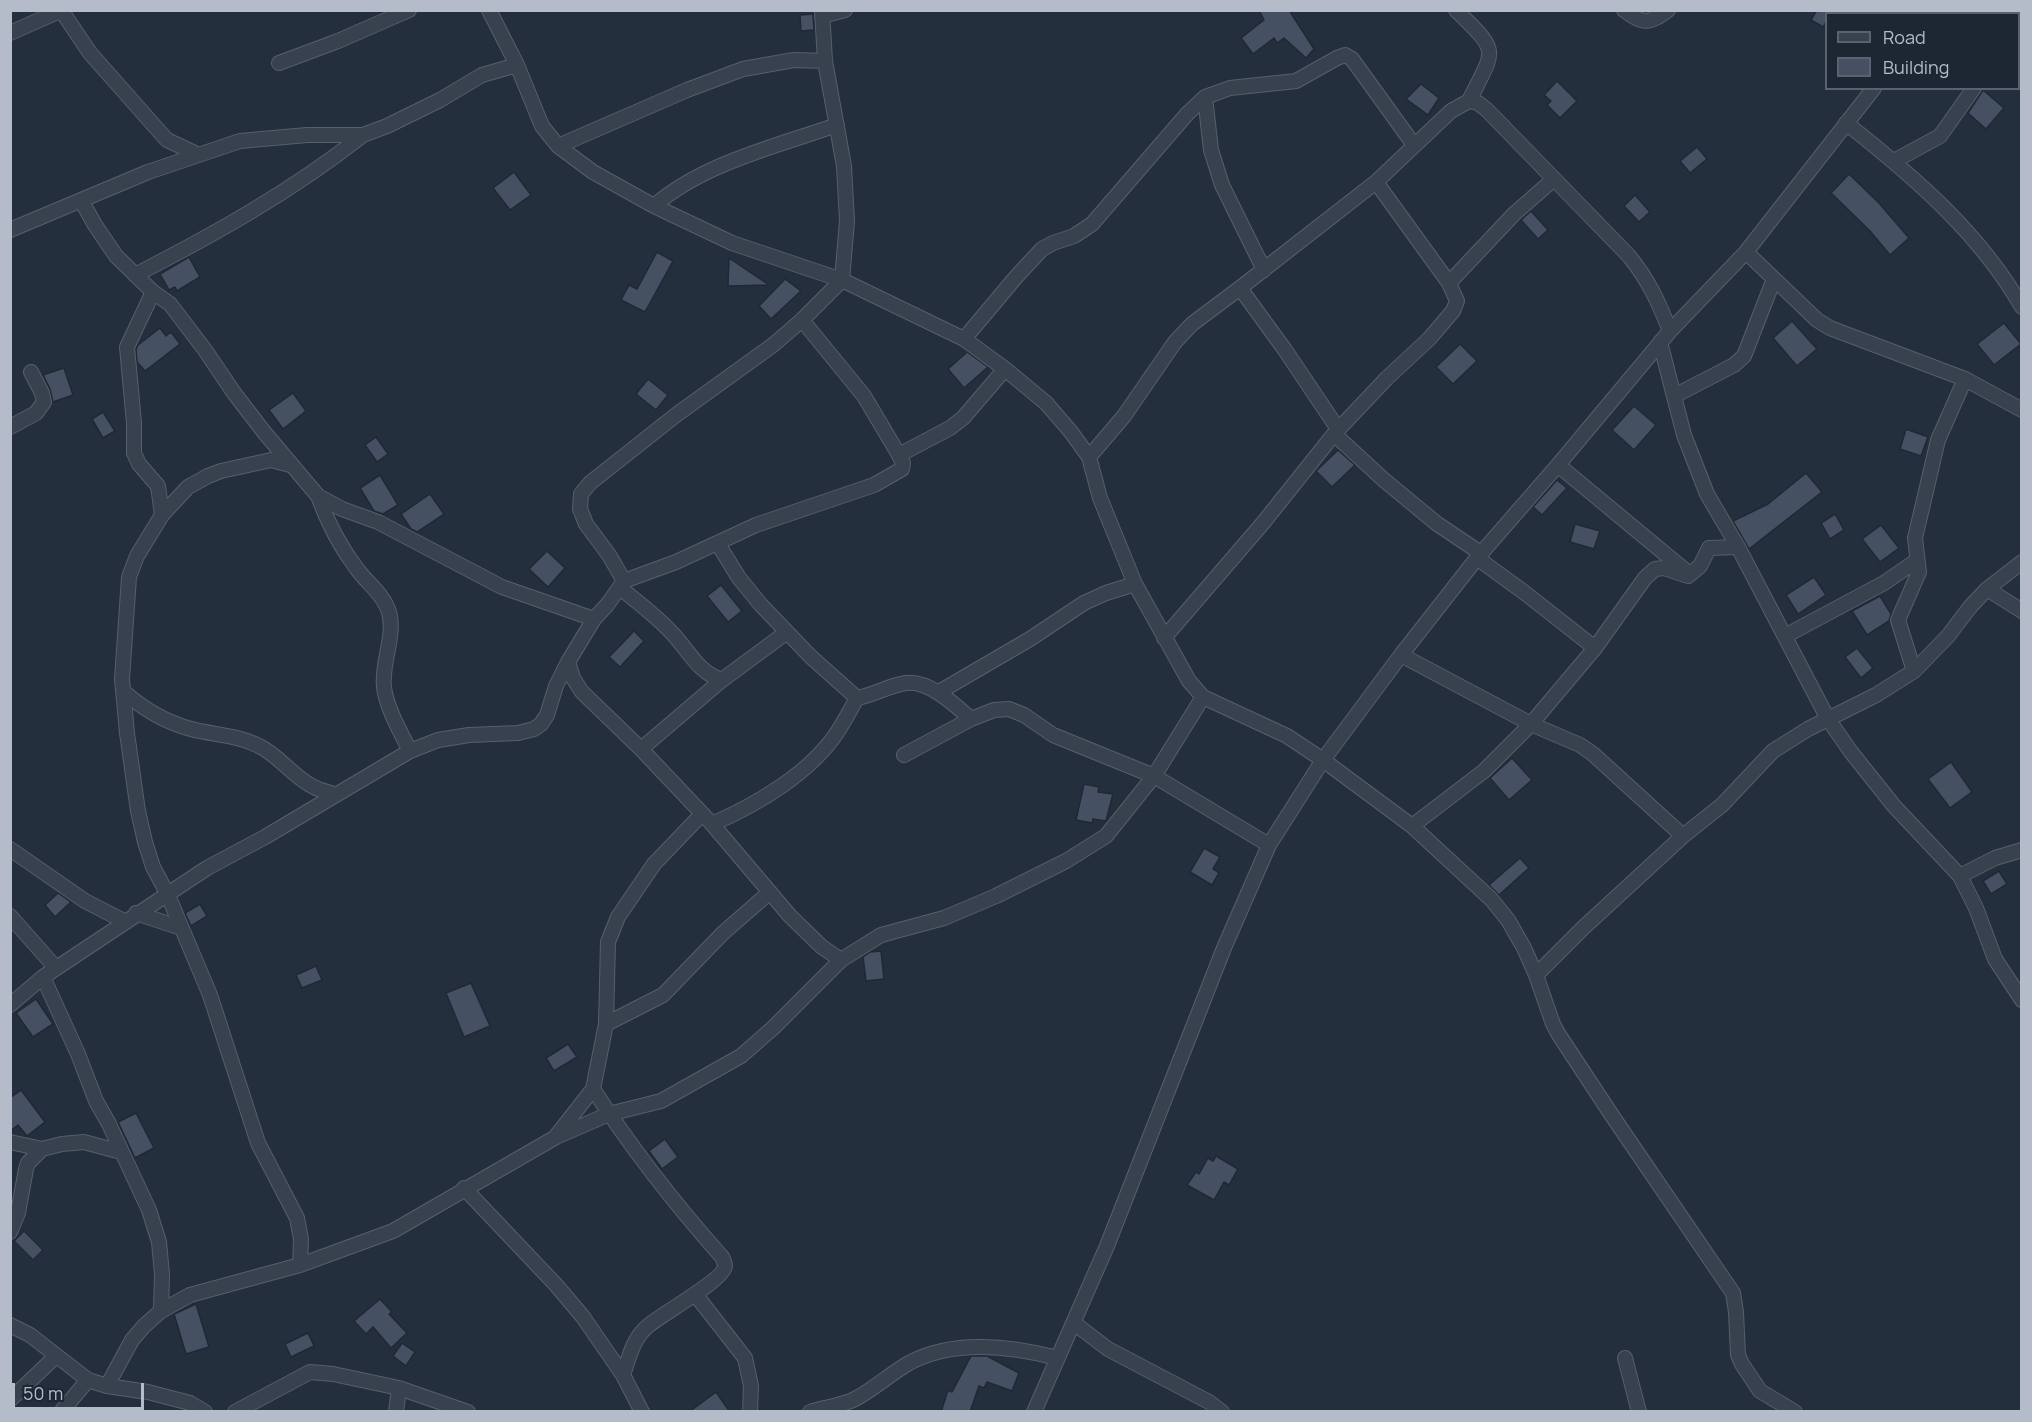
<!DOCTYPE html>
<style>
body{margin:0}
#map{position:relative;width:2032px;height:1422px;overflow:hidden;background:#242f3e;font-family:Manrope,sans-serif}
canvas{display:block}
.frame{position:absolute;inset:0;border:12px solid #b4bcc9;pointer-events:none}
.legend{position:absolute;left:1825px;top:12px;width:195px;height:78px;box-sizing:border-box;background:#1d2633;border:2px solid #59626f;margin:0;padding:8px 10px;list-style:none;font-size:18px;color:#b4bcc9}
.legend li{display:flex;align-items:center;gap:12px;height:30px}
.legend b{width:30px;border:2px solid #59626f}
.scale{position:absolute;left:12px;top:1383px;width:132px;height:27px;box-sizing:border-box;border:3px solid #b4bcc9;border-top:0;padding-left:8px;font-size:18px;line-height:21px;white-space:nowrap;color:#b4bcc9;-webkit-text-stroke:4px #1d2633;paint-order:stroke}
</style>
<div id="map">
<canvas width="2032" height="1422"></canvas>
<div class="frame"></div>
<ul class="legend">
<li><b style="height:8px;background:#38414e"></b>Road</li>
<li><b style="height:16px;background:#455162"></b>Building</li>
</ul>
<div class="scale">50 m</div>
</div>
<script>
const ctx = document.querySelector('canvas').getContext('2d');
ctx.lineJoin = 'round';
function paint(path, color) { ctx.fillStyle = color; ctx.fill(path, 'evenodd'); }
function trace(path, color, width, dash) { ctx.strokeStyle = color; ctx.lineWidth = width; ctx.lineCap = dash ? 'butt' : 'round'; ctx.setLineDash(dash || []); ctx.stroke(path); }
const building = new Path2D(`
 M1259 10H1289L1314 49 1306 58 1284 38 1277 43 1274 38 1253 54 1241 38 1264 20Z
 M1817 10H1833L1831 14H1827V21L1823 27 1811 20Z
 M813 14 814 30 801 31 800 15Z
 M1557 81 1577 101 1560 118 1547 105 1551 101 1544 95Z
 M1421 84 1439 98 1428 115 1406 99Z
 M1983 90 2004 108 1986 129 1968 113Z
 M1697 147 1707 159 1690 173 1680 161Z
 M514 172 531 195 510 210 493 188Z
 M1849 174 1879 203 1909 238 1890 255 1870 231 1831 193Z
 M1635 195 1650 212 1639 222 1624 206Z
 M1531 211 1548 230 1538 239 1521 220Z
 M657 252 673 261 645 312 621 300 629 285 637 289Z
 M189 257 200 277 177 291 175 287 169 290 160 274Z
 M729 258 769 285 728 286Z
 M785 279 801 291 771 319 759 306Z
 M1792 321 1817 349 1797 366 1773 338Z
 M2004 323 2021 344 1994 365 1977 344Z
 M160 328 166 336 171 332 180 344 145 371 137 362 136 349 138 345Z
 M1460 344 1477 361 1453 384 1436 367Z
 M967 352 988 367 964 388 948 369Z
 M64 368 73 395 53 402 50 389 43 375Z
 M648 379 668 395 656 410 636 394Z
 M293 393 306 411 283 429 269 410Z
 M1634 406 1656 425 1634 450 1612 430Z
 M103 412 115 431 103 438 92 419Z
 M1906 429 1928 437 1921 456 1900 449Z
 M376 437 388 454 377 462 365 445Z
 M1338 450 1355 465 1332 487 1316 471Z
 M1806 473 1822 492 1749 549 1733 521 1768 504Z
 M380 475 398 505 383 514 374 511 360 488Z
 M1557 480 1567 488 1542 515 1533 507Z
 M430 494 444 514 417 532 411 529 401 514Z
 M1835 514 1844 530 1830 539 1821 523Z
 M1575 524 1600 531 1594 549 1570 542Z
 M1881 525 1899 548 1880 562 1862 539Z
 M547 551 565 568 548 587 529 569Z
 M1814 577 1826 595 1798 614 1786 595Z
 M721 585 742 611 728 622 707 596Z
 M1880 596 1891 614 1889 621 1867 635 1852 611Z
 M634 631 644 641 620 667 609 657Z
 M1857 648 1873 668 1861 678 1845 657Z
 M1512 758 1532 780 1509 800 1490 778Z
 M1951 762 1972 792 1950 808 1928 779Z
 M1084 784 1099 787 1098 792 1113 794 1106 821 1093 819 1092 823 1076 820Z
 M1204 848 1220 857 1213 869 1219 873 1212 885 1190 872Z
 M1520 858 1529 868 1499 895 1489 885Z
 M1999 871 2007 884 1991 894 1983 881Z
 M58 893 71 902 55 917 45 905Z
 M200 904 207 916 191 926 185 913Z
 M881 951 884 979 866 981 863 957 870 952Z
 M316 966 322 980 302 988 296 975Z
 M471 983 490 1026 464 1037 446 993Z
 M36 999 53 1024 33 1037 16 1013Z
 M568 1044 577 1057 554 1071 546 1058Z
 M21 1090 45 1122 27 1136 18 1125 10 1131V1098Z
 M136 1113 154 1148 135 1158 118 1122Z
 M665 1139 678 1157 662 1169 649 1151Z
 M1216 1156 1238 1169 1229 1185 1224 1182 1214 1200 1187 1185 1196 1172 1199 1174 1208 1158 1213 1161Z
 M24 1231 43 1250 33 1260 14 1241Z
 M380 1299 392 1312 389 1314 407 1333 391 1348 373 1327 366 1334 354 1321Z
 M196 1304 209 1347 186 1354 174 1314Z
 M308 1333 314 1346 291 1357 285 1344Z
 M402 1343 415 1352 406 1366 393 1356Z
 M971 1356H987L1019 1373 1012 1391 987 1382 984 1388 979 1386 970 1412H941L948 1390 952 1392Z
 M716 1392 730 1412H689Z`);
paint(building, '#455162');
trace(building, '#1f2835', 1.5);
const street = new Path2D(`
 M61 10 90 53 150 121 167 140 197 154
 M489 10 517 65 542 126 558 146 593 172 654 206 732 243 842 280 964 339 1005 369 1046 403 1071 432 1089 457 1100 498 1135 584 1189 681 1203 697 1287 736 1323 760 1412 826 1491 899 1508 920 1524 948 1536 975 1553 1024 1559 1035 1613 1117 1733 1293 1736 1312 1738 1355 1742 1364 1760 1391 1795 1412
 M1456 10C1501 54 1495 48 1469 101
 M1624 10C1643 25 1649 24 1668 10
 M1934 14 1937 10
 M822 16 845 10
 M10 33 62 10
 M2018 39 2022 37
 M279 63 338 41 409 10
 M1205 97 1211 150 1222 185 1264 270
 M1846 123C1913 176 1979 232 2022 307
 M558 146 687 90 743 69 794 60 825 61
 M1894 161 1940 136 1974 88
 M81 200 95 225 116 256 153 292 170 304 205 350 234 393 264 432 318 496 342 509 378 522 502 587 594 619
 M654 206C702 164 776 146 837 125
 M10 230 148 172 240 141 307 135H363L387 126 440 100 482 75 517 65
 M1746 252 1817 320 1830 328 1965 379 2022 410
 M135 275C215 234 292 191 363 135
 M1449 283 1514 214 1554 179
 M1240 288 1285 350 1338 429
 M153 292 127 347 134 423V453L139 464 158 486 162 515
 M964 339 1016 277 1042 249 1053 243 1074 236 1092 224 1187 114 1205 97 1230 88 1296 81 1337 58 1345 55 1352 59 1414 145
 M1660 342 1684 435 1707 494 1738 547 1828 719 1851 752 1894 806 1960 876 1976 908 1995 959 2022 1000
 M1674 396 1734 365 1744 356 1774 279
 M10 427 36 413 44 402 42 393 31 372
 M1334 434 1384 480 1436 523 1482 554
 M899 455 950 428 963 418 1005 369
 M1089 457 1124 416 1175 342 1192 324 1240 288 1376 182 1451 111 1469 101 1478 103 1487 110 1629 256C1649 281 1658 301 1670 331
 M290 465 271 460 221 471 208 476 188 487 162 515 137 556 129 577 122 679 127 733 138 811 145 842 153 867 167 893 210 995 258 1143 297 1218 301 1239 300 1265
 M1558 465 1687 572
 M318 496C327 521 341 548 357 569 367 583 382 593 388 609 397 633 381 662 384 687 386 707 401 733 410 751
 M718 544 739 578 761 605 811 657 857 698C874 695 890 685 906 683 929 680 955 705 971 719
 M1477 558 1525 593 1595 648
 M624 581 676 562 756 525 874 485 902 469 903 463 899 455 864 396 802 320
 M620 588C638 602 655 615 671 632 688 649 697 672 722 680
 M1987 589 2022 611
 M1785 636 1884 583 1916 561
 M1164 638 1263 523 1334 434 1387 378 1429 339 1453 311 1457 301 1449 283 1376 182
 M1401 655 1531 724 1580 745 1593 754 1683 836
 M568 662 573 678 582 692 641 749 712 824 790 916 822 947 841 960
 M1914 671 1898 620 1919 572 1915 538 1938 440 1965 379
 M123 691C143 709 165 722 191 729 214 735 238 735 259 746 280 756 294 778 314 787 321 791 329 792 336 795
 M939 692 1030 639 1084 603 1106 593 1135 584
 M641 749 722 680 787 632
 M904 755 971 719 994 710 1009 709 1024 715 1053 735 1154 776 1269 845
 M712 824C756 805 811 773 838 731 845 720 851 709 857 698
 M1412 826 1484 771 1531 724 1595 648 1645 578 1655 569 1664 568 1688 576 1700 566 1709 548 1738 547
 M10 849 85 901 124 921
 M1960 876 1995 858 2022 850
 M136 913 181 928
 M10 916 56 968
 M1536 975 1583 928 1683 836 1722 805 1773 751 1808 729 1876 695 1914 671 1948 636 1970 607 1987 589 2022 562
 M43 977 78 1054 96 1101 109 1124 149 1210 159 1242 162 1274 161 1311
 M10 1005 43 977 207 868 265 837 410 751 438 740 469 735 518 733 534 729 541 724 547 715 556 686 568 662 594 619 607 605 624 581 609 555 586 524 580 509 581 494 590 483 676 415 773 345 802 320 842 280 847 221 844 166 825 61 822 10
 M606 1024 663 995 723 933 770 892
 M593 1089C632 1149 675 1204 722 1257 723 1258 725 1265 725 1266 724 1280 660 1315 648 1326 633 1338 629 1358 623 1375
 M557 1135 593 1089 606 1024 608 942 618 917 654 864 702 814
 M10 1142 42 1149 62 1144 84 1142 121 1152
 M464 1188 557 1286 583 1317 623 1375 642 1412
 M10 1232 18 1213 26 1169 28 1163 42 1149
 M695 1294 745 1358 751 1386 750 1412
 M1074 1323 1108 1349 1209 1402 1222 1412
 M10 1325 30 1335 88 1380 107 1386 148 1392 190 1403 205 1412
 M1625 1358 1639 1412
 M107 1386 132 1340 144 1326 161 1311 190 1295 300 1265 393 1231 556 1137 609 1114 661 1101 741 1056 773 1028 841 960 881 935 944 918 996 896 1066 861 1106 836 1154 776 1203 697
 M10 1400 56 1356
 M61 1412 88 1380
 M235 1412 310 1372 333 1374 399 1388 468 1412
 M396 1412 399 1388
 M810 1412C825 1407 841 1406 855 1399 874 1389 890 1374 909 1363 954 1339 1010 1346 1058 1358
 M1034 1412 1107 1246 1224 948 1269 845 1323 760 1401 655 1477 558 1558 465 1670 331 1746 252 1874 88`);
trace(street, '#565f6c', 16);
trace(street, '#38414e', 14);
</script>
